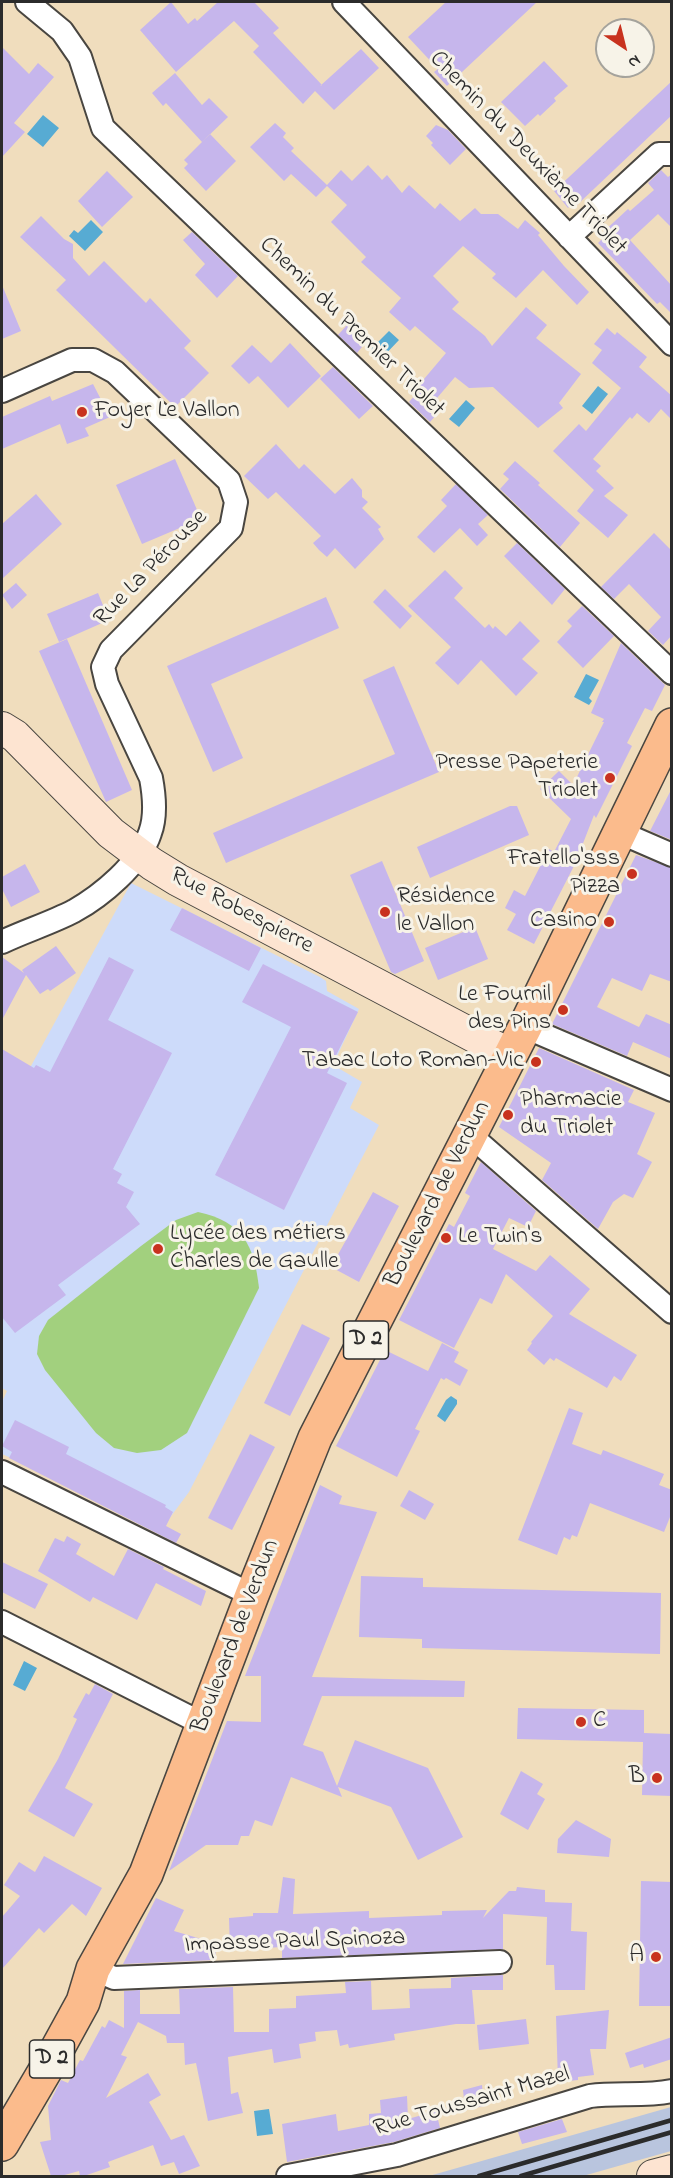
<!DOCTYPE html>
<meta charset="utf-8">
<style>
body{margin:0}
#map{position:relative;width:673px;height:2178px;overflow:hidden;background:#f0ddbd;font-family:"Indie Flower",sans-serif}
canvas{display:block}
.frame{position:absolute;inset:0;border:3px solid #2b2b2b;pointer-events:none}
.north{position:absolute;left:595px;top:18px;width:60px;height:60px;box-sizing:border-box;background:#f7f3e8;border:2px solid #a5a39c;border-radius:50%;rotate:145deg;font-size:16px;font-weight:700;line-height:24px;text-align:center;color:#2b2b2b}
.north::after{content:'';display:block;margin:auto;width:21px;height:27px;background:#c8321e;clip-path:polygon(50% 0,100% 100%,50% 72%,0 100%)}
</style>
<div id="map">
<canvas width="673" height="2178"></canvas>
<div class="frame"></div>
<div class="north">N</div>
</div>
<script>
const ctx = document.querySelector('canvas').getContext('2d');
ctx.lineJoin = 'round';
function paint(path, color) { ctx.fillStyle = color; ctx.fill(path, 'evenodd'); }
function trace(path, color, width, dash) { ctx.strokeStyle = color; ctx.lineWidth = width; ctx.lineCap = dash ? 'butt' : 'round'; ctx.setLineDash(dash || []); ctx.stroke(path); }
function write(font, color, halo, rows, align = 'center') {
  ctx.font = font + ' "Indie Flower",sans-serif'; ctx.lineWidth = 6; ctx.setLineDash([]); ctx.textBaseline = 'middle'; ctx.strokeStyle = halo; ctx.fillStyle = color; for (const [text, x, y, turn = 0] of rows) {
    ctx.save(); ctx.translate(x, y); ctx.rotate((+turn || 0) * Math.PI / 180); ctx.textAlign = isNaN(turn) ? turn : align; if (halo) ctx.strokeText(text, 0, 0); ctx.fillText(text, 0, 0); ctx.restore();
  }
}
paint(new Path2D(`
 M131 883 320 977 326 981 327 991 359 1009 333 1065 362 1082 350 1108 379 1125 189 1492 163 1527 2 1454V1402L7 1391 2 1388V1119Z`), '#cddbfa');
paint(new Path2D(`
 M671 2107V2151L583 2176H429Z`), '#b9c5de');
paint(new Path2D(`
 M198 1212C243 1222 254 1245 259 1288L187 1433 161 1450 137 1453 114 1448 96 1433 45 1370 37 1354 39 1336 48 1320 141 1246 176 1220Z`), '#a2d07e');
paint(new Path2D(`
 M43 115 59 128 43 147 27 134Z
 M91 220 103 232 85 251 69 236 74 230 78 233Z
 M389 331 399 340 380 360 370 350Z
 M598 386 608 394 592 414 582 406Z
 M466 400 475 408 459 427 449 419Z
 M586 674 599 680 589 698 592 701 589 705 574 697Z
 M451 1396 457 1400V1404L445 1422 437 1416 446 1400Z
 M24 1661 37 1668 25 1691 13 1685Z
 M269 2109 273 2134 257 2136 254 2111Z`), '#57abd3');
paint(new Path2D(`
 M171 2 188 24 195 18 197 21 218 2H254L279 28 273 33 322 85 320 86 361 49 379 68 334 110 315 91 303 104 253 52 259 46 234 21 176 72 140 30Z
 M446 2H537L447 86 434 72 438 69 408 37Z
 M2 47 29 74 38 63 54 77 14 123 25 132 2 157Z
 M544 61 568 86 554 98 556 101 540 116 538 114 525 126 501 102Z
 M175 73 202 105 209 98 228 117 202 142 166 103 163 106 152 93Z
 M672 81V115L577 205 573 202 568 208 554 191Z
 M275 123 286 133 283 137 294 148 291 151 327 185 341 170 352 181 368 165 382 180 387 175 402 193 409 185 435 209 440 203 460 221 475 208 481 214H498L518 229 525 220 540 233 538 235 564 266 589 292 577 305 543 270 516 298 492 278 496 274 463 246 433 276 459 302 452 309 485 336 492 346 526 307 547 325 536 338 581 374 559 403 563 408 538 428 493 387 469 388 455 377 431 405 439 412 430 422 409 402 416 394 413 392 446 353 415 326 410 331 389 312 401 298 361 262 366 257 331 222 347 205 327 186 316 197 291 174 284 181 250 147Z
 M436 125 448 130 466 149 450 165 431 145 433 143 426 136Z
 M210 134 236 161 206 191 184 168 188 164 184 160Z
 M661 170 668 177 672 174V228L658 214 630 240 672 286V314L660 302 657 304 598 243 604 237 601 234 628 209 630 211 654 190 648 183Z
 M107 171 133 197 102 227 78 201Z
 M41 216 64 239 73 244V258L89 276 104 261 146 303 150 298 191 341 184 348 209 373 175 407 56 290 66 280 20 237Z
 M192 232 238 276 217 298 195 275 205 264 183 240Z
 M2 285 21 331 2 339Z
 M347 325 366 342 357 353 338 335Z
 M607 328 615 335 617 332 647 357 639 367 672 396V420L661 409 649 423 637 413 632 419 630 417 593 459 601 466 596 471 614 488 604 496 628 515 608 538 577 511 594 490 553 451 579 424 586 431 621 388 592 363 602 350 594 344Z
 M290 343 321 376 288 408 258 376 249 384 231 366 252 345 271 363Z
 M333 367 373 406 359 419 320 379Z
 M93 384 110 417 85 428 89 436 67 444 60 424 2 449V417L50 396 52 401Z
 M276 444 299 469 304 464 335 494 352 478 362 490V497L368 502 362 508 381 527 378 529 384 539 355 569 335 548 327 557 319 550 313 543 321 536 276 492 268 499 244 476Z
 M175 459 201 519 142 544 116 485Z
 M515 461 540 483 538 485 580 523 560 547 500 489 509 479 503 474Z
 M456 484 488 515 478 524 488 535 477 546 460 528 434 553 417 537 447 506 441 500Z
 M36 494 62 524 2 579V524Z
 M654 533 672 551V635L663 645 648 631 661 617 629 584 614 599 601 587Z
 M517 543 565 589 552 605 504 556Z
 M445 570 463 588 454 598 485 628 489 624 493 629 495 626 506 636 520 621 540 641 522 659 538 673 516 696 481 660 458 685 435 663 451 647 408 606Z
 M16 583 27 595 12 609 2 595Z
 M385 589 412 616 400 629 373 602Z
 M98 593 109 620 59 642 47 614Z
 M326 597 339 628 211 684 243 758 213 772 167 666Z
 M582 606 614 636 583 668 557 642 572 626 567 621Z
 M67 639 132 790 106 802 39 651Z
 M621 643 665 685 652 711 645 708 627 743 632 746 596 818 594 815 575 864 534 944 507 930 516 914 505 908 514 890 525 896 549 849 554 852 571 819 540 789 559 771 573 785 604 722H602L604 719 591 713Z
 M394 666 439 772 226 863 213 833 395 754 363 680Z
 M672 788V840L650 831Z
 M510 806H517L529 835 430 878 417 847Z
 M636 855 672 868V982L650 974 642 991 612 978 597 1007 639 1027 646 1014 672 1025V1059L633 1042 627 1056 552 1024Z
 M382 861 424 961 395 974 391 972 350 875Z
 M25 864 40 892 11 907 2 889V877Z
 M182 908 261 948 249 971 170 930Z
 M475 927 488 959 438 980 425 948Z
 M56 946 76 973 50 991 48 989 40 994 26 975 2 1020V957L24 973 22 970Z
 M109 957 134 970 108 1020 172 1053 113 1169 122 1174 117 1183 134 1192 126 1207 140 1224 58 1285 66 1295 15 1333 2 1317V1049L34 1068 36 1065 50 1072Z
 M263 964 358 1012 327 1073 347 1083 284 1210 215 1175 291 1027 242 1002Z
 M539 1048 634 1090 628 1102 655 1113 637 1154 652 1162 633 1198 624 1194 613 1202 598 1229 542 1180 551 1163 499 1127Z
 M481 1162 536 1211 528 1227 509 1218 493 1249 536 1271 550 1255 590 1289 569 1314 637 1355 621 1381 614 1376 607 1388 556 1358 554 1361 550 1358 544 1365 527 1350 532 1343 531 1342 553 1316 506 1274 492 1304 480 1298 454 1348 399 1320 449 1224 454 1227 470 1196 465 1193Z
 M373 1192 399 1206 359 1282 331 1267Z
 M302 1324 330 1338 290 1416 264 1403Z
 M442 1343 459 1352 454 1362 468 1370 460 1386 446 1378 444 1380 441 1378 415 1429 420 1431 397 1477 336 1446 385 1350 428 1371Z
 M569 1408 583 1413 572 1444 601 1455 603 1450 664 1474 659 1485 672 1490V1512L664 1532 590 1503 577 1537 572 1535 570 1540 564 1537 557 1555 518 1540Z
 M15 1420 69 1447 66 1454 166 1505 165 1507 173 1512 166 1526 181 1534 176 1543 9 1458 12 1452 2 1446Z
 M250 1434 275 1447 232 1530 208 1518Z
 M320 1485 342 1496 339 1504 377 1512 312 1677 465 1681 464 1697 322 1696 303 1745 323 1752 337 1786 355 1740 428 1768 463 1837 418 1860 391 1807 338 1787 342 1797 291 1777 272 1826 255 1820 249 1836H241L238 1845H206L169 1871 227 1721 261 1722V1676H245Z
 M409 1490 434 1504 425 1520 400 1506Z
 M67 1536 81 1544 76 1554 114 1576 128 1549 164 1567 163 1569 206 1591 201 1606 156 1583 137 1620 93 1597 90 1602 38 1571 55 1538 64 1542Z
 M2 1562 48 1584 35 1609 2 1592Z
 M361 1576 423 1578V1587L661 1593 660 1654 422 1648V1639L359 1637Z
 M95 1684 113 1694 65 1788 93 1804 74 1837 28 1811 58 1759 77 1719 73 1717 86 1693 89 1695Z
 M518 1708 644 1710V1733L672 1734V1796L642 1795 643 1742 517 1739Z
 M521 1771 543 1784 537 1794 545 1799 528 1830 500 1814Z
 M576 1820 611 1839 609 1857 557 1853 558 1839Z
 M44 1856 102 1888 86 1916 72 1904 44 1933 39 1928 2 1969V1917L20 1896 4 1885 19 1862 35 1872Z
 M283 1877 295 1879 293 1914 369 1911V1918L442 1915V1911L487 1910 483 1918 509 1891H516L517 1887 545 1890V1902L572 1903 571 1931 587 1932 585 1990H555L554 1965H546L547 1917 503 1914V1949L282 1958V1947L230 1950 229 1918 253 1916V1913H278Z
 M641 1881 672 1882 670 2006H639Z
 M156 1898 184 1910 174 1931 215 1943 216 1960 123 1964Z
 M503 1975V1990H472L475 2024H456L394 2034 395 2040 349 2048 348 2044 340 2046 337 2030 315 2032 316 2041 299 2044 301 2058 274 2063 272 2049 228 2057 231 2094 238 2092 243 2113 208 2121 196 2063 185 2065 184 2043H167L166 2036 138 2022 121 2055 127 2057 106 2098 148 2073 161 2095 149 2102 171 2140 184 2135 200 2166 179 2174 174 2162 161 2166 153 2145 108 2162 110 2167 84 2176H80L79 2171 61 2176H51L40 2142 51 2140 48 2106 61 2080 68 2083 80 2060 83 2061 102 2026 105 2028 109 2020 124 2028V1991L140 1990V2014H180L179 1989 233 1987 234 2032H269V2009L296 2008V1996L346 1993 345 1982 371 1981 372 2010 410 2008 409 1989 451 1988V1978Z
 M609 2010 606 2049H590L594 2075 578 2077V2080L558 2082 556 2016Z
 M526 2019 529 2044 479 2050 477 2025Z
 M672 2037V2059L644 2068 643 2064 630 2068 625 2053Z
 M482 2085 484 2106 465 2110 463 2090Z
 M407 2096 408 2119 436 2111 440 2128 394 2142 287 2162 282 2124 336 2114 338 2131 369 2125V2114L381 2113 380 2100Z
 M562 2119 567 2132 522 2144 518 2132Z`), '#c6b6ec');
const street = new Path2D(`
 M27 2 62 31 80 57 103 128 672 673
 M344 2 672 344
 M569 237 659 154H672
 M2 391 72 360H93L115 372 229 481 236 502 231 528 111 650 103 667 107 684 151 778C154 794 156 817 150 833 140 864 101 896 74 911 51 923 25 931 2 942
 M619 832 672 855
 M525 1027 672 1090
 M470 1135 672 1312
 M2 1472 252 1595
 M2 1622 203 1724
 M93 1969 114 1978 500 1962
 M288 2176 397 2155 590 2096C617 2092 644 2097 672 2091`);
const secondary = new Path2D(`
 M2 728 15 736 111 833 152 864 178 880 510 1055
 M653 2176 672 2171`);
const primary = new Path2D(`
 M2 2144 49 2064 83 2002 93 1969 146 1874 252 1595 315 1438 525 1027 672 725`);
trace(street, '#494641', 26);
trace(secondary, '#494641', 34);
trace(primary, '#494641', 36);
trace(street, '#fff', 22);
trace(secondary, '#fde4d1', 32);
trace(primary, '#fbbb8c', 33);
trace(new Path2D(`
 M479 2176 672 2120
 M521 2176 672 2132`), '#2b2b2b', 4.5);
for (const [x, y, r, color] of [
 [82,412,6,"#c8321e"],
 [610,778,6,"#c8321e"],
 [632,874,6,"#c8321e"],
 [385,912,6,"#c8321e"],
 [609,922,6,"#c8321e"],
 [563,1010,6,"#c8321e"],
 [536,1062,6,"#c8321e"],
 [508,1115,6,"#c8321e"],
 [446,1238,6,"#c8321e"],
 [158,1249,6,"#c8321e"],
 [581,1722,6,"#c8321e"],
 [657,1778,6,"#c8321e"],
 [656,1957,6,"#c8321e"]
]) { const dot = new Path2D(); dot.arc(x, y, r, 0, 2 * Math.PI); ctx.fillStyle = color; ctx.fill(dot); trace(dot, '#f7f3e8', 2); }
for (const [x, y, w] of [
 [366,1340,45],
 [52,2059,45]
]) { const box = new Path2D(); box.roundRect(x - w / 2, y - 19, w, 38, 4.5); ctx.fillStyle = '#f7f3e8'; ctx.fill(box); trace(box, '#2b2b2b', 1.5); }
write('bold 22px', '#2b2b2b', null, [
 ["D 2",366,1340],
 ["D 2",52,2059]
]);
write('24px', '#2b2b2b', '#f7f3e8', [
 ["Chemin du Deuxième Triolet",527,154,46],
 ["Chemin du Premier Triolet",351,328,44],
 ["Rue La Pérouse",152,569,-46],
 ["Rue Robespierre",241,912,28],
 ["Boulevard de Verdun",439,1195,-63],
 ["Boulevard de Verdun",237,1637,-69],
 ["Impasse Paul Spinoza",295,1943,-2],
 ["Rue Toussaint Mazel",472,2103,-16]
]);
write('24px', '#2b2b2b', '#f7f3e8', [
 ["Foyer Le Vallon",94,412,"left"],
 ["Presse Papeterie",598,764],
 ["Triolet",598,792],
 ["Fratello'sss",620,860],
 ["Pizza",620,888],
 ["Résidence",397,898,"left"],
 ["le Vallon",397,926,"left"],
 ["Casino",597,922],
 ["Le Fournil",551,996],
 ["des Pins",551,1024],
 ["Tabac Loto Roman-Vic",524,1062],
 ["Pharmacie",520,1101,"left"],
 ["du Triolet",520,1129,"left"],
 ["Lycée des métiers",170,1235,"left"],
 ["Charles de Gaulle",170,1263,"left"],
 ["Le Twin's",458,1238,"left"],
 ["C",593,1722,"left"],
 ["B",645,1778],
 ["A",644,1957]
], 'right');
</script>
